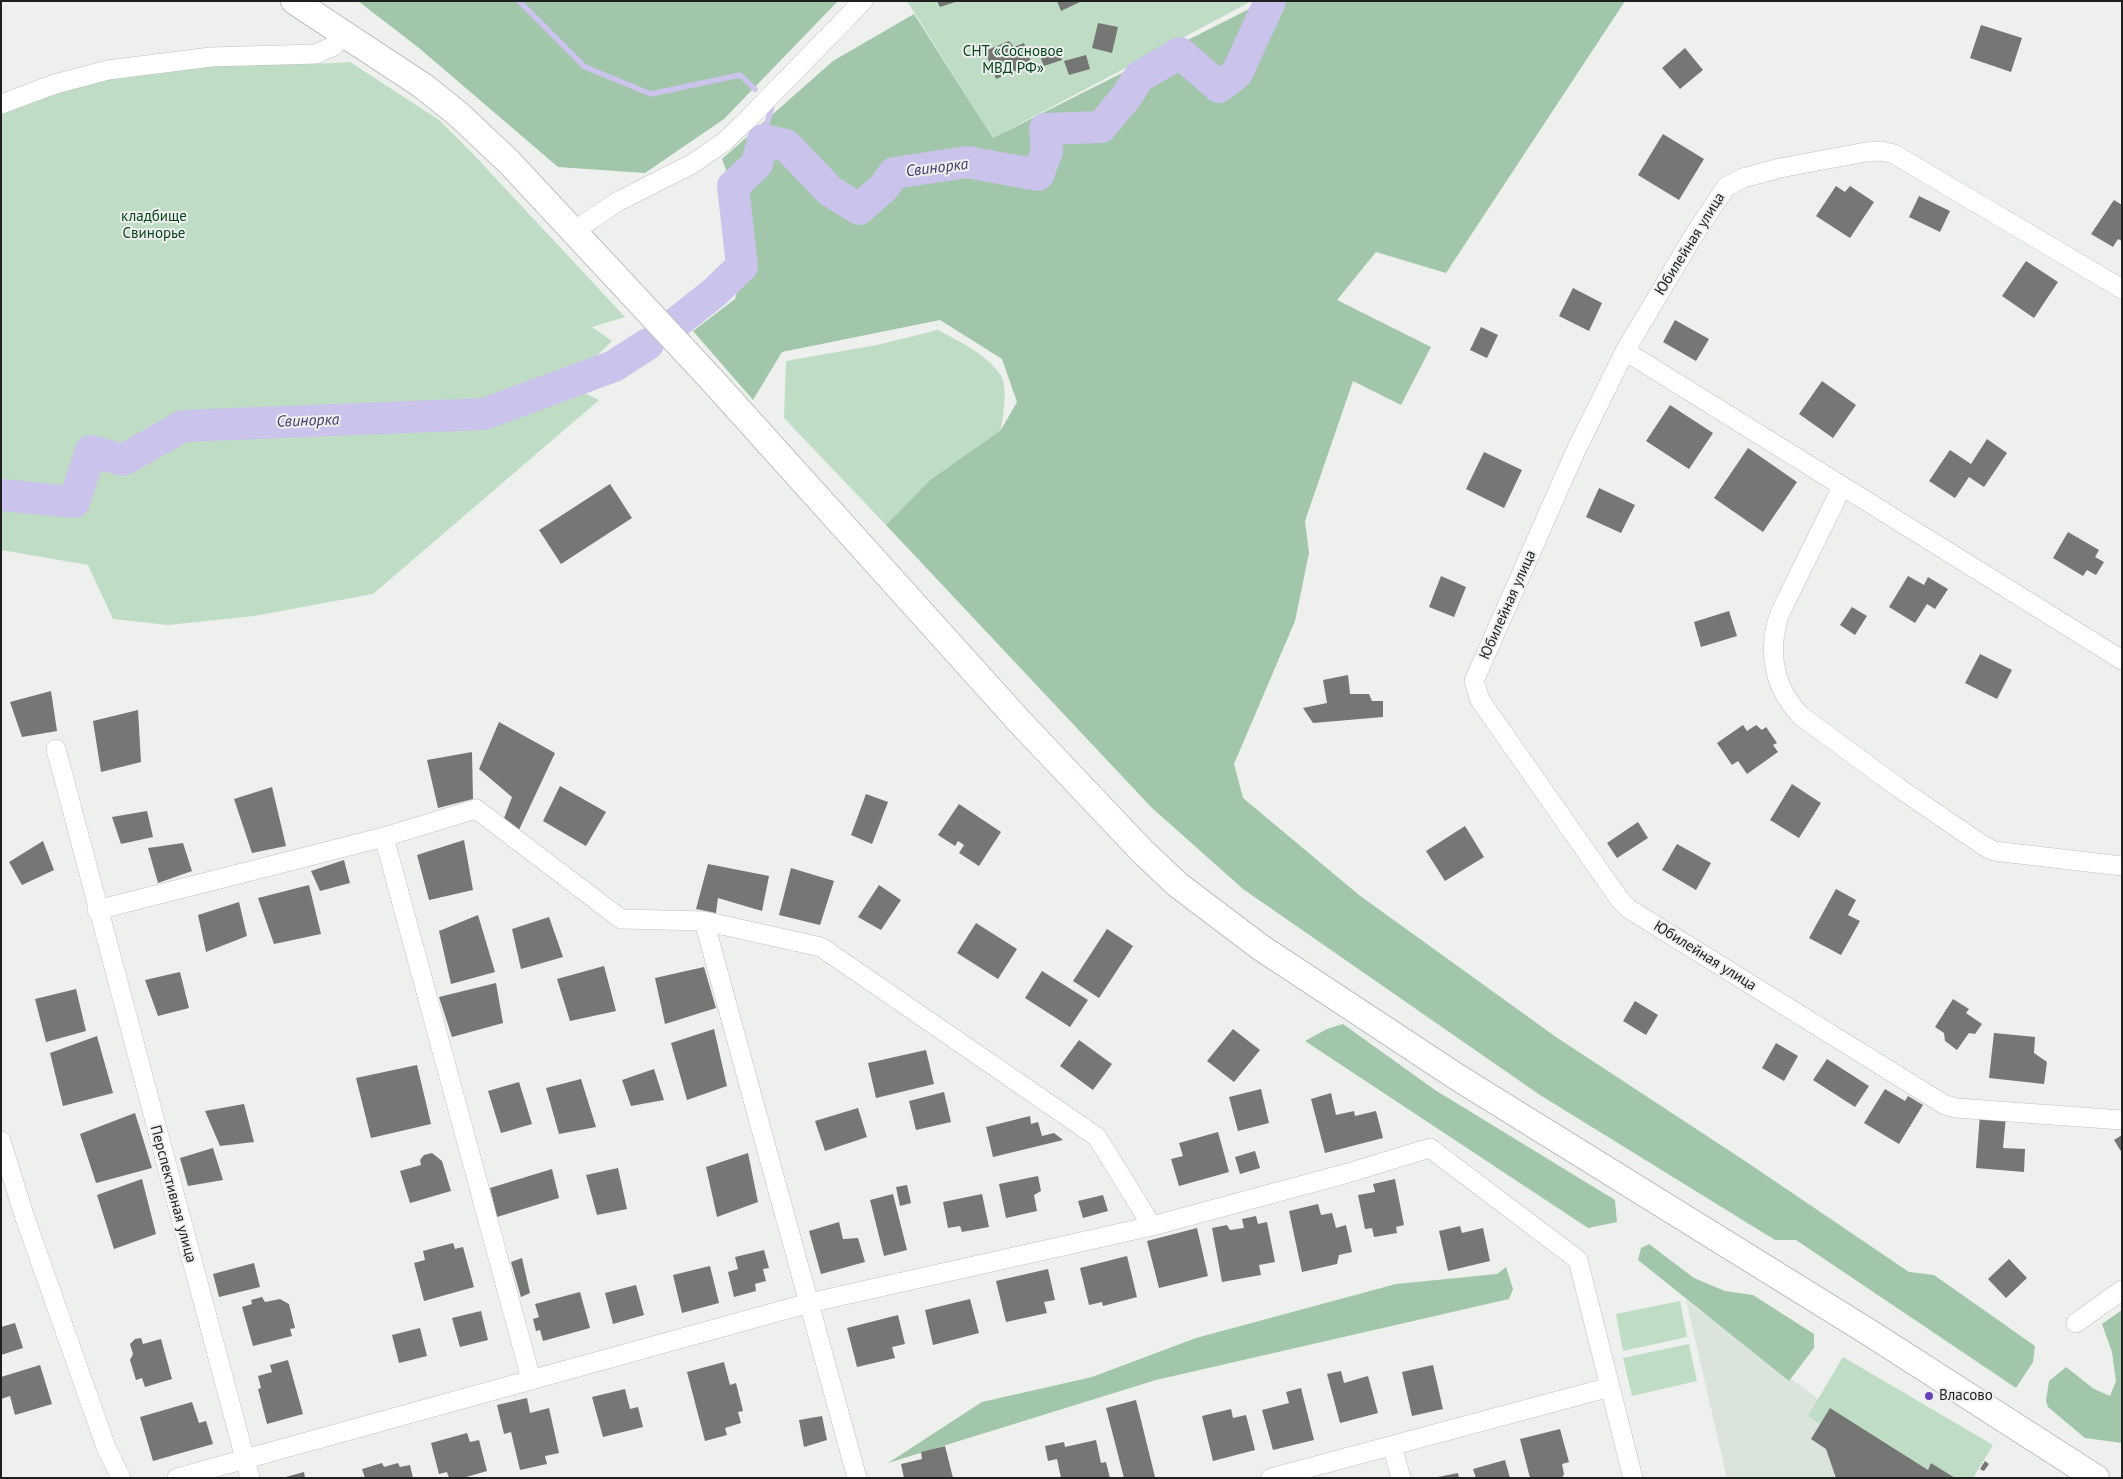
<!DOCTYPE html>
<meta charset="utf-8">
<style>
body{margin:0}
#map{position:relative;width:2123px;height:1479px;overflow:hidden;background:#edf0ed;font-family:"PT Sans",sans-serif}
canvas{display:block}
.frame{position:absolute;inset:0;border:2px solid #1e1f1f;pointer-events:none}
</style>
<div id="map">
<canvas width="2123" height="1479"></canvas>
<div class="frame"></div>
</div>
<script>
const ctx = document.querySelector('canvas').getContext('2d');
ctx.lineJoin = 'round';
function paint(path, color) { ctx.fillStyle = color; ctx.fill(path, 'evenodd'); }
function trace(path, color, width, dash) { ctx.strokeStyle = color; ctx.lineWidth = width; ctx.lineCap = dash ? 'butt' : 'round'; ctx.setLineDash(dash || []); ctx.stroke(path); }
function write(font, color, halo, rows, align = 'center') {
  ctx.font = font + ' "PT Sans",sans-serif'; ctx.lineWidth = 4; ctx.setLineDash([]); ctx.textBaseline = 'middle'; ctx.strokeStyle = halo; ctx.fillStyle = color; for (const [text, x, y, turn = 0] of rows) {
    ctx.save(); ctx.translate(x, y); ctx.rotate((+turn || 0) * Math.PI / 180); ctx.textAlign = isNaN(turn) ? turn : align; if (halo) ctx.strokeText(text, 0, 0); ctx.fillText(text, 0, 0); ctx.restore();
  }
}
paint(new Path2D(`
 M1686 1300 1830 1408 1928 1469 1931 1463 1955 1478H1727Z`), '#dae3dc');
paint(new Path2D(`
 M907 1H1252L993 138Z
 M350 62 439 120 473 154 625 317 592 327 612 341 567 384 599 400 373 594 254 616 168 625 113 619 88 565 1 550V113C68 81 150 68 224 64 266 61 308 66 350 62Z
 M938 330C960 342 987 354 1001 376 1008 387 1003 417 1001 430L930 480 886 525 784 418 786 361 877 345Z
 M1680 1301 1687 1337 1623 1351 1616 1314Z
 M1689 1344 1697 1381 1632 1396 1623 1358Z
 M1843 1357 1993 1445 1973 1478H1955L1931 1463 1928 1470 1830 1408 1820 1424 1808 1416Z`), '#bfdcc5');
paint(new Path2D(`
 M358 1H838L724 119 645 173 558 167 419 48Z
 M1265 1H1625L1446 273 1376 252 1337 300 1431 347 1401 405 1353 381 1305 521 1309 553 1295 621 1234 764 1243 798 1359 895 1556 1037 1745 1161 1909 1272 1934 1275 2035 1346 2033 1362 2016 1388 1796 1240H1775L1540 1095 1243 889 1151 807 886 525 930 480 1001 430 1017 402 1002 359 940 320 782 352 753 400 693 331 735 299 751 240 722 159 833 61 914 14 993 138Z
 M1343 1024 1435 1090 1615 1200 1617 1222 1588 1228 1305 1041 1327 1029Z
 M1649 1244 1694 1278 1725 1291 1753 1295 1814 1334V1348L1789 1381 1638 1260 1641 1248Z
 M1506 1267 1513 1289 1509 1299 1156 1380 888 1463 982 1402 1092 1377 1196 1338 1396 1284 1497 1274Z
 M2122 1310V1443L2085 1438 2048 1407 2046 1401 2049 1381 2066 1367 2094 1389 2110 1396 2116 1381 2112 1352 2102 1324Z`), '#a2c6aa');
trace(new Path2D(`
 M519 1 585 67 651 94 740 75 755 89
 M763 140 772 105`), '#cac3eb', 5.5);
trace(new Path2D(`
 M676 323 715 292 742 266 733 186 757 164 763 140 786 145 830 191 859 209 884 187 894 173 967 162 1038 175 1047 151 1045 129 1101 127 1126 97 1139 77 1180 53 1219 87 1237 73 1270 1
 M1 495 74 502 91 451 123 460 183 426 484 414 614 366 648 344`), '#cac3eb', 32);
paint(new Path2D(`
 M937 1H955V2L940 7Z
 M1057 1H1082L1061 11Z
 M1098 23 1118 27 1112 53 1092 48Z
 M1981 25 2022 38 2011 72 1970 58Z
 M1009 41 1014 47 1024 43 1032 64 996 79 985 51Z
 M1057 47 1062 60 1044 66 1039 54Z
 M1685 48 1703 70 1680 89 1662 68Z
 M1086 55 1090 69 1069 75 1064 61Z
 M1663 134 1704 159 1679 200 1638 175Z
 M1836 186 1845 192 1850 186 1874 202 1850 238 1816 216Z
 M1919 196 1950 211 1940 232 1909 217Z
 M2114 200 2122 205V241L2118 239 2113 247 2091 234Z
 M2026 261 2058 282 2034 318 2002 296Z
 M1573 288 1602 303 1589 331 1559 316Z
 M1675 320 1709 339 1696 361 1663 342Z
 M1481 327 1498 335 1487 358 1470 350Z
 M1822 381 1856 405 1833 438 1799 414Z
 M1670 405 1713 433 1689 469 1646 441Z
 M1987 439 2007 453 1984 487 1969 477 1955 498 1929 481 1950 450 1971 464Z
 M1748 448 1797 482 1763 532 1714 498Z
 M1484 452 1522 470 1504 508 1466 489Z
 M610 484 632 518 561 564 539 530Z
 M1599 488 1635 505 1621 533 1586 517Z
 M2068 532 2099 550 2095 557 2104 562 2096 575 2087 570 2083 576 2053 558Z
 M1441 576 1466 587 1454 617 1429 607Z
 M1908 576 1924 585 1928 577 1948 589 1935 609 1927 604 1915 623 1889 607Z
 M1852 607 1867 616 1855 635 1840 625Z
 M1729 611 1737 636 1701 647 1694 622Z
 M1980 654 2012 670 1997 699 1965 683Z
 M1348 675 1350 694H1369L1372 701H1383V717L1313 723 1303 708 1327 703 1323 680Z
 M51 691 57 731 22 737 10 702Z
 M138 710 141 762 101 772 93 721Z
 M499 722 555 753 518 832 503 821 512 797 479 769Z
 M1743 725 1747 731 1756 725 1762 730 1766 727 1777 743 1773 745 1778 752 1747 774 1738 761 1732 765 1717 743Z
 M472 752 473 799 438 808 427 760Z
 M1792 784 1821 803 1799 838 1770 820Z
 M560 786 606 812 586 846 543 821Z
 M272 787 286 846 252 853 234 799Z
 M866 794 888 802 872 844 851 835Z
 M959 804 1001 832 979 866 959 853 964 845 958 841 955 846 938 835Z
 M147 811 153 837 121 844 112 817Z
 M1638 822 1648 838 1617 858 1607 843Z
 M1465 826 1484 857 1445 881 1426 851Z
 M464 840 473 890 429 900 417 855Z
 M43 841 54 870 22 885 9 862Z
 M183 843 192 871 158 883 148 848Z
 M1677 844 1711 863 1696 890 1662 870Z
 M344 860 350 883 320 891 311 871Z
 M708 864 769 876 762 911 718 898 716 913 696 909Z
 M791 868 834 881 820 925 779 915Z
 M309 885 321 934 274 944 258 898Z
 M879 885 901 900 881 930 858 917Z
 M1836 889 1856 900 1848 915 1860 921 1841 955 1809 938Z
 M239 902 247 936 206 952 198 915Z
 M478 915 495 972 451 984 439 931Z
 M549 917 563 957 521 969 512 929Z
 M976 923 1017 949 998 979 957 953Z
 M1107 929 1133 946 1099 998 1073 981Z
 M604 966 616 1011 570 1021 557 979Z
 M704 967 716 1008 665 1024 655 978Z
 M1042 971 1088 1000 1070 1027 1025 998Z
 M180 972 189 1008 158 1016 145 980Z
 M496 983 503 1023 452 1037 439 997Z
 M76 989 86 1031 46 1042 35 999Z
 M1953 999 1969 1009 1966 1013 1982 1024 1975 1034 1969 1033 1957 1050 1945 1041 1944 1033 1935 1027Z
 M1635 1001 1658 1015 1646 1035 1623 1021Z
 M714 1029 727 1086 687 1100 671 1043Z
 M1233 1029 1260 1050 1234 1082 1207 1061Z
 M1994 1033 2035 1037 2034 1053 2047 1062 2044 1084 1989 1078Z
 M97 1036 113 1093 63 1106 50 1053Z
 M1079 1040 1112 1064 1093 1090 1060 1066Z
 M1776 1043 1798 1056 1784 1081 1762 1068Z
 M926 1050 934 1084 876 1098 868 1063Z
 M1827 1059 1869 1086 1855 1107 1813 1080Z
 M417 1065 431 1124 371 1138 356 1078Z
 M654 1069 664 1100 631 1106 622 1080Z
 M581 1079 596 1127 559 1134 546 1088Z
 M519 1082 532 1124 501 1133 488 1091Z
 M1261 1089 1269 1123 1238 1131 1229 1097Z
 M1885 1089 1905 1101 1908 1096 1923 1105 1899 1144 1864 1123Z
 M944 1092 951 1122 916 1130 909 1101Z
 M1331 1093 1336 1115 1354 1111 1355 1116 1376 1111 1383 1138 1325 1153 1311 1099Z
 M244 1104 254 1142 220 1146 205 1111Z
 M858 1108 867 1137 825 1151 815 1121Z
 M135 1113 152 1168 96 1183 80 1134Z
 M1980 1114 2006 1116 2003 1148 2025 1149 2024 1172 1976 1168Z
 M1030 1116 1031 1124 1038 1122 1042 1136 1054 1133 1063 1140 993 1157 986 1127Z
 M1218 1132 1229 1172 1179 1186 1171 1159 1183 1156 1179 1143Z
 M2122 1135V1153L2114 1140Z
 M213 1148 223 1180 188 1186 180 1158Z
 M1255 1151 1260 1168 1240 1174 1235 1157Z
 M432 1153 442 1161 451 1191 410 1203 400 1171 421 1165 420 1160 424 1155Z
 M748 1153 758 1202 717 1217 706 1167Z
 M618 1168 627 1209 597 1215 586 1175Z
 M552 1169 559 1198 497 1217 490 1188Z
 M1038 1176 1041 1191 1034 1195 1037 1211 1006 1218 999 1184Z
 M142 1179 156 1234 114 1249 97 1195Z
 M1395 1179 1404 1225 1396 1227 1397 1233 1374 1237 1372 1228 1365 1229 1358 1195 1375 1192 1373 1184Z
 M907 1185 911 1203 900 1206 896 1187Z
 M893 1194 907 1250 884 1256 870 1200Z
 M982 1194 989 1227 962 1232 960 1226 948 1228 943 1202Z
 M1103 1195 1108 1211 1083 1218 1078 1201Z
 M1318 1204 1321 1215 1332 1213 1336 1228 1346 1225 1352 1252 1339 1255 1337 1264 1302 1272 1289 1211Z
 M1256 1216 1258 1224 1267 1222 1275 1262 1259 1265 1261 1275 1222 1282 1212 1228 1227 1225 1230 1230 1244 1228 1242 1219Z
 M839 1222 843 1239 858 1238 865 1262 821 1274 809 1231Z
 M1460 1226 1462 1233 1483 1228 1490 1261 1448 1271 1439 1231Z
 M1197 1228 1208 1276 1159 1288 1147 1241Z
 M453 1243 455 1249 463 1247 474 1287 424 1301 414 1263 425 1260 423 1251Z
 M764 1250 769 1268 763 1269 766 1281 755 1284 756 1291 734 1297 728 1272 738 1269 735 1257Z
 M1127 1256 1137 1297 1103 1306 1102 1302 1089 1305 1080 1268Z
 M522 1258 530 1293 521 1297 511 1262Z
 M2009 1259 2027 1278 2006 1298 1988 1279Z
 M254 1263 260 1287 219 1297 213 1274Z
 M710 1266 719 1303 682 1313 673 1275Z
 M1048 1269 1055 1300 1044 1302 1047 1313 1006 1322 996 1281Z
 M636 1285 644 1315 613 1324 605 1293Z
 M580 1292 590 1328 543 1341 540 1330 536 1331 533 1319 539 1317 535 1304Z
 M262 1297 265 1302 280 1299 289 1304 295 1328 290 1329 292 1336 253 1346 242 1307 252 1304 251 1300Z
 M970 1299 979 1333 933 1345 925 1310Z
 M481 1311 488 1340 460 1347 452 1318Z
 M898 1315 905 1344 892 1347 895 1358 857 1367 847 1328Z
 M15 1323 23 1348 1 1355V1327Z
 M420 1328 427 1356 399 1363 392 1335Z
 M141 1338 143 1344 161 1339 172 1379 145 1387 142 1378 136 1380 130 1360 133 1354 130 1344 135 1339Z
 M288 1360 303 1414 267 1424 258 1389 261 1388 258 1376 272 1372 270 1365Z
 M724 1362 730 1385 736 1383 743 1411 738 1412 741 1423 725 1428 727 1435 705 1441 687 1372Z
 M40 1365 52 1404 15 1415 10 1396 1 1399V1377Z
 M1433 1365 1443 1409 1412 1416 1402 1372Z
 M1341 1371 1344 1383 1368 1376 1378 1413 1340 1423 1327 1374Z
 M1301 1388 1314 1440 1273 1450 1262 1410 1289 1403 1286 1392Z
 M625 1389 630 1409 638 1407 643 1427 603 1437 592 1397Z
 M527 1398 530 1413 549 1408 559 1453 545 1456 547 1464 520 1470 511 1432 504 1434 497 1405Z
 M1136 1400 1155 1477 1153 1478H1124L1106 1408Z
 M192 1402 199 1423 206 1421 213 1444 153 1461 140 1417Z
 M1830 1408 1928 1470 1931 1463 1955 1478H1836L1826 1449 1811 1439Z
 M1231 1409 1233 1418 1246 1415 1255 1450 1213 1461 1202 1416Z
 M822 1416 827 1440 804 1447 799 1420Z
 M1560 1429 1569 1462 1562 1464 1564 1474 1562 1478H1530L1520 1439Z
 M467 1433 470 1442 479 1440 487 1471 463 1478H449L447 1472 439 1474 431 1443Z
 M1096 1440 1101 1463 1106 1462 1110 1478H1061L1057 1459 1048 1461 1045 1446 1064 1442 1065 1447Z
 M945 1446 953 1478H904L901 1464 922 1459 921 1452Z
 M1505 1460 1510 1478H1476L1473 1469Z
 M1985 1461 1989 1464 1984 1471 1980 1469Z
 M382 1463 384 1467 398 1463 400 1467 410 1465 413 1478H365L362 1469Z
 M304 1472 305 1478H286V1477Z
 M1458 1473 1459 1478H1439L1438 1477Z`), '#757775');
const minor = new Path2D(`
 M1 104 55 84 108 70 211 57 316 54 334 46 344 33
 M574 231 617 202 692 164 724 142 747 120 863 1
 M2122 289 1894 154 1881 151 1866 152 1780 168 1743 178 1726 187 1694 235 1625 351 1576 450 1474 681 1480 700 1620 900 1629 909 1945 1105 1956 1108 2122 1120
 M1625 351 2122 660
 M1842 487 1780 613C1767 650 1773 687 1801 716L1899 788 1984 846 1994 851 2122 866
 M56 749 250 1478
 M384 837 531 1379
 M97 910 384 837 476 809 621 919 704 921 821 947 1097 1137 1152 1226
 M704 921 857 1478
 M1 1141 24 1215 106 1447 121 1478
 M2076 1323 2122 1290
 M1392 1446 1401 1478
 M177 1478 809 1303 1152 1226 1348 1173 1430 1148 1578 1260 1610 1387
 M1271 1478 1610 1387 1633 1478`);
const secondary = new Path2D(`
 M294 1 423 86 458 114 509 162 712 380 1019 721 1142 851 1178 885 1260 947 1457 1077 1870 1333 2096 1478`);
trace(minor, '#bfc2c0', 20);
trace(secondary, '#bfc2c0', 28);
trace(minor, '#fff', 19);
trace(secondary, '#fff', 26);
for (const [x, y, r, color] of [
 [1929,1396,5,"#6842bb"]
]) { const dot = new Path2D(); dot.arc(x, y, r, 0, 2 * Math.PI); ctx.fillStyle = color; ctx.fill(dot); trace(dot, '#edf0ed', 2); }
write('15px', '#064520', '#edf0ed', [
 ["СНТ «Сосновое",1013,52],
 ["МВД РФ»",1013,69],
 ["кладбище",154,217],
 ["Свинорье",154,234]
]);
write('15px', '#1e1f1f', '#edf0ed', [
 ["Юбилейная улица",1690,244,-58],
 ["Юбилейная улица",1508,605,-66],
 ["Юбилейная улица",1705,956,32],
 ["Перспективная улица",173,1194,75]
]);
write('15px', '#1e1f1f', '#edf0ed', [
 ["Власово",1939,1396]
], 'left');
write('italic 16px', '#463a6d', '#edf0ed', [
 ["Свинорка",937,168,-7],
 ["Свинорка",308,421,-2]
]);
</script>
